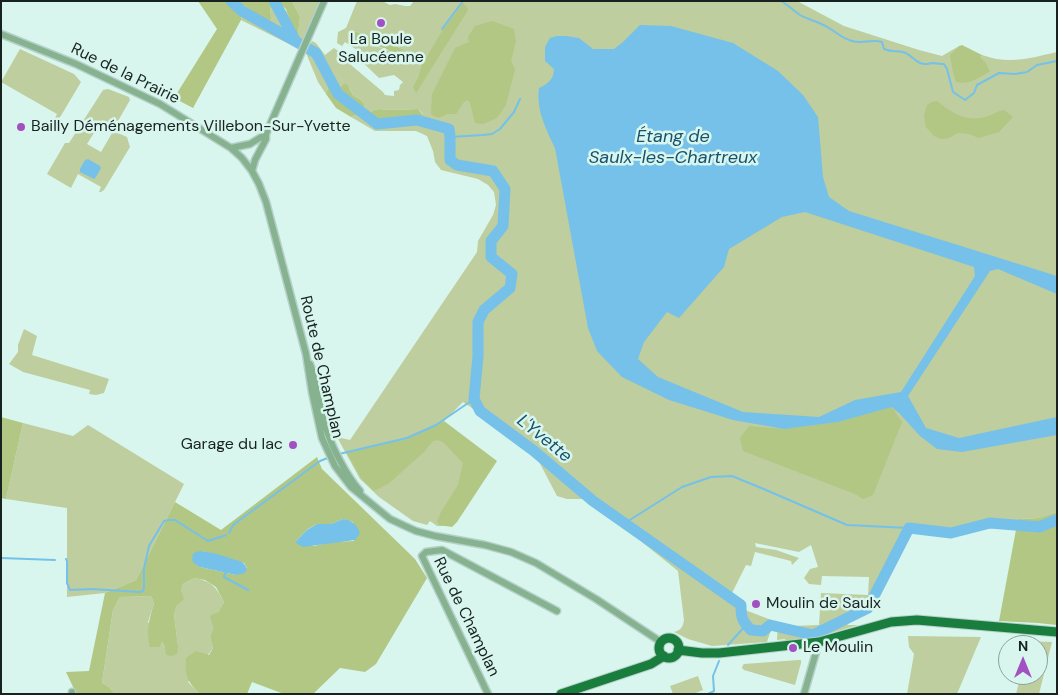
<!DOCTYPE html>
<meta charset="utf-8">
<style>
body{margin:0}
#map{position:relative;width:1058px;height:695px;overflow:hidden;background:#d8f6ee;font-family:"DM Sans",sans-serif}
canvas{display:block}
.frame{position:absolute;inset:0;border:2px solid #182320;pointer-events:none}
.north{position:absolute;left:998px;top:635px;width:50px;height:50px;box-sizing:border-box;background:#d8f6ee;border:1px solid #8ba29c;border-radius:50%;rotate:0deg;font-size:14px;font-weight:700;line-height:20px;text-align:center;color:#182320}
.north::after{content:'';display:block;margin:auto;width:18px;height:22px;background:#a251c2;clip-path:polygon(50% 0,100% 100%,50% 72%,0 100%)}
</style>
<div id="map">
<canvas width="1058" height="695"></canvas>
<div class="frame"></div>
<div class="north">N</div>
</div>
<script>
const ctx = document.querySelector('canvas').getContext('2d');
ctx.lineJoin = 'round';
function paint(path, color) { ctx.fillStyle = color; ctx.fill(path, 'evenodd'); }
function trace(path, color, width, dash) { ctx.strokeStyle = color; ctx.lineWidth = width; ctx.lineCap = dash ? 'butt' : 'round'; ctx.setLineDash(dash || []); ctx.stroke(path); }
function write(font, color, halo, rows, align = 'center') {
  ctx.font = font + ' "DM Sans",sans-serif'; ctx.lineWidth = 5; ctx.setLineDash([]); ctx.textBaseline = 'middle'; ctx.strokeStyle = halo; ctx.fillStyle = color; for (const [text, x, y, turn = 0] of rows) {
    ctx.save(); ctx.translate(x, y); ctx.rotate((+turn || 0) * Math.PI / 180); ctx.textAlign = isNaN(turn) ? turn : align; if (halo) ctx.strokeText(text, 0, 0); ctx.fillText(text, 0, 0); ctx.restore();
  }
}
paint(new Path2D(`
 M292 1H320L299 49 241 20 244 5 270 13 271 5 279 3C288 11 292 18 287 30L298 34 300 17Z
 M357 1H382L390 5 395 4 405 6H410L414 1H797L844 26 919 50 942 56 959 46 950 56 981 58 982 55C1010 65 1030 58 1057 52V512L1039 518 1018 519 1016 528 992 525 952 536 911 531 895 564 874 601 847 625H858L814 638 786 641 785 639 777 640 778 622 793 626 819 625 821 593 868 595 869 577 822 576 821 585 809 584 804 578 810 569 818 567 811 545 799 552 755 543 756 547 776 550 799 558 792 565 791 561 755 552 751 566 746 565 729 599 745 610 774 621 767 642 712 646 688 639 674 632C681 630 683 627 684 620L678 571 596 505 583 499H567L557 496 536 456 516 438 463 402 444 421 432 428 462 460 474 485 446 526H437L430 521 427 525 413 521 379 497 360 479 337 437 350 440 477 252 478 241 493 215 496 205 494 192 488 185 478 179 441 170 435 162 433 151 427 136 416 131H375L351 117C357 115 363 111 365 105L361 100 353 95 350 89 343 84 339 88 335 90 328 88 326 94 318 82 306 53 312 41 316 43 325 55 334 48 351 60V65L383 92 385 95 394 96V91L399 90 400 85 403 82 394 75 379 78 357 57 360 52 345 42 342 46 337 43 338 32 346 28ZM354 31 403 49 396 55C387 49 370 43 360 45L356 40ZM379 109 391 110 418 109 423 114 380 122 375 110Z
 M20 49 74 74 81 82 59 119 55 118 57 114 1 82Z
 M108 89 129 97 130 100 118 121V133L127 137 130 147 104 190 101 192H99L101 187 78 174 71 188 47 174 65 143H69L103 90ZM102 120 115 128 101 152 87 144Z
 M24 329 37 336 32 355 109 379 104 393 96 395 89 394 90 390 23 372 9 364 18 352V345Z
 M23 423 73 436 88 425 184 484 136 580 105 593 67 597V508L6 499Z
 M194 578C212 581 216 587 224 602L218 612 211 617 213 628 210 637 213 648 188 682 200 694H115L109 687 102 683 113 610 120 597 151 596 154 603 148 622 165 647 178 646 174 615 183 584Z
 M908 636 981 637 957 694H907L914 654 909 647Z
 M1029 641 1052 642 1039 694H1016L1021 675H1038V645H1028Z
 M798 660H801V663L795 685 744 670 742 668 743 665 744 664Z
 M698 676 703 690 693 694H673L670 686Z`), '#bece9e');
paint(new Path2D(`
 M198 1H292L300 17 298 34C294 37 291 35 287 33L289 18 286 9 279 3 271 6 270 13 271 18 268 22 244 5 241 20 193 108 174 98 217 29Z
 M463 3 467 7 468 10 416 93 413 87 418 78 422 65 442 31Z
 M492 21 514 29 516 41 511 61 515 69 506 105 497 118 483 124 475 123 470 103 468 100 464 102 456 114C455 114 449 114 448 114 440 116 440 121 431 114L432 94 455 48 469 42 468 37 475 26Z
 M354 31 403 49 401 54 396 55C386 47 370 43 357 45L356 40 352 36Z
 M962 45 982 55 981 58 985 62 990 71C979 78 969 85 956 82L953 72 950 55 959 46Z
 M343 84H347L353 95 361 100 365 105C363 111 357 115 351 117L336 108 326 94 328 88 335 90 339 88Z
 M937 101C952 113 965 122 985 117 992 115 997 111 1004 110L1013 117 999 132 979 138 969 134 958 133 949 138 941 139 934 136 926 127 924 116 927 105 932 102Z
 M379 109 391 110 418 109 423 115 380 122 370 116V113L375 110Z
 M892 407 902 422 873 495 863 499 855 494 743 451 740 438 749 426 784 429 838 422Z
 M1 417 23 423 6 499 1 498Z
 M444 421 497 461 457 522 452 527 439 525 437 521 441 512 458 485 463 463 443 442 437 440 433 441 424 452 388 484 374 491 361 478 347 453 407 439Z
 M317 457 322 469 415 559 427 578 376 664 365 672 340 668 313 694H284L252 682 247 694H200C187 681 185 676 186 658L196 651 209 655 213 648 210 637 213 628 210 616 218 612 224 602 216 587 205 580 194 578 183 584 181 591 184 599 177 605 174 615 178 646 177 654 172 656 166 655 165 647 162 642 159 647H150C146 630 149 620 154 603L151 596 120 597 113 610 102 683 109 687 115 694H81L76 693 66 672 89 671 105 593 136 580 175 502 221 530ZM343 519 353 522 354 541 332 542 314 546 296 541 308 529 317 524H331ZM202 551 244 563 247 568 236 575 200 567Z
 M1057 512V625L1038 623 999 621 1018 519 1039 518Z`), '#b1c783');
paint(new Path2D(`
 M640 25 671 26 733 43 778 71 803 95 818 117 823 177 829 197 849 211 1057 276V294L998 269 990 271 908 396 926 428 959 438 1057 417V435L962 452 937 449 920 436 900 414 892 407 838 422 784 429 733 420 669 400 622 377 597 351 588 328 555 148C546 129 536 110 539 88 548 84 554 79 554 69L545 61V47L550 38 557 36H566L579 38 593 49H614L623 42ZM805 212 974 267 975 276 901 392 855 400 819 417 743 412 658 377 638 359 644 342 667 312 679 318 724 267 729 249 782 217Z
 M88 159 100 166 101 168 96 177 94 179 80 172V169L85 160Z
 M343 519C352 520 357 525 360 533L355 540 303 547 296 543V541L307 530 317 524H331Z
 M202 551 217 554 242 562 245 565 247 569 245 573 236 575 200 567 194 563 192 560 193 554 196 552Z`), '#75c1e9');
trace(new Path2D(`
 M781 1C788 5 794 11 800 15 809 20 820 22 829 28 836 32 843 39 852 41 861 44 873 39 882 42L884 49C893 53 896 50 903 52 910 54 914 60 920 63 925 65 927 64 932 63 935 63 940 64 944 64L947 69 953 92 965 100 974 93 977 85 999 73 1015 74 1027 72 1037 65 1057 61
 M442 29 463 1
 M450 137 483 135 492 134 500 129 514 112 520 99
 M339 454 407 438 436 425 474 399
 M625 523 682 487 711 477 732 476 766 490 847 525 909 528
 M229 533 233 525 320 461 330 457
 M1 558 55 560
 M66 559 67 561V583L70 590 92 589 140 592 143 591 144 588V568L149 546 164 521 169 520H175L208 541 226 535
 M226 571 224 577 248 590
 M728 645 746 625
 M708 694 714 691 713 676 719 661`), '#75c1e9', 2);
trace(new Path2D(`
 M231 1 242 11 316 53 338 94 377 124 417 120 449 129 450 137V160L457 165 493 171 505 189 503 226 491 241V257L512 274 510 288 484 310 478 322V356L474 399 480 411 534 451 593 501 741 605C741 618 742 621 751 630L763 631 770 625 813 635 868 608 909 528 951 533 990 523 1039 527 1057 520
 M274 1 295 40`), '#75c1e9', 11);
const minor = new Path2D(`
 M1 34 76 64 160 104 231 148 242 158 252 171 259 184 266 202 306 354 312 392 322 438 335 466 351 487 390 519 405 526 416 531 435 536 485 545 511 552 536 563 596 599 658 640 660 643
 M231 148 250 144 266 134
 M252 171 255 160 266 139V134L324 1
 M310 364C318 384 320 405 325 425 331 446 346 475 360 491
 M72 692V694
 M488 694 422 556 426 552 442 550 557 611
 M804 694 819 642`);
const major = new Path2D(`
 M659 648a10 10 0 1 1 20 0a10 10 0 1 1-20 0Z
 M678 650 702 653H719L819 642 891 622 917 620 1057 632
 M561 694 651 664 664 656`);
trace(minor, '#b5d0c9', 9);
trace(major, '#b5d0c9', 11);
trace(minor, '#86b28f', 6);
trace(major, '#197d3e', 9);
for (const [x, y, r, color] of [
 [381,23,5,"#a251c2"],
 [21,127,5,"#a251c2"],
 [293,445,5,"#a251c2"],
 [756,604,5,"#a251c2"],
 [793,648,5,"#a251c2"]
]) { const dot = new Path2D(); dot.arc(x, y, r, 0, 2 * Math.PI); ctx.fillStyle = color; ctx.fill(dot); trace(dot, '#d8f6ee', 2); }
write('16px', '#182320', '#d8f6ee', [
 ["La Boule",381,40,"center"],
 ["Salucéenne",381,58,"center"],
 ["Bailly Déménagements Villebon-Sur-Yvette",31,127],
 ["Garage du lac",283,445,"right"],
 ["Moulin de Saulx",766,604],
 ["Le Moulin",803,648]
], 'left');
write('16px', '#182320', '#d8f6ee', [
 ["Rue de la Prairie",125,74,26],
 ["Route de Champlan",321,367,77],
 ["Rue de Champlan",466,617,64]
]);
write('italic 18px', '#16526d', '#d8f6ee', [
 ["Étang de",673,137],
 ["Saulx-les-Chartreux",673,158],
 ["L'Yvette",544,439,39]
]);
</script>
